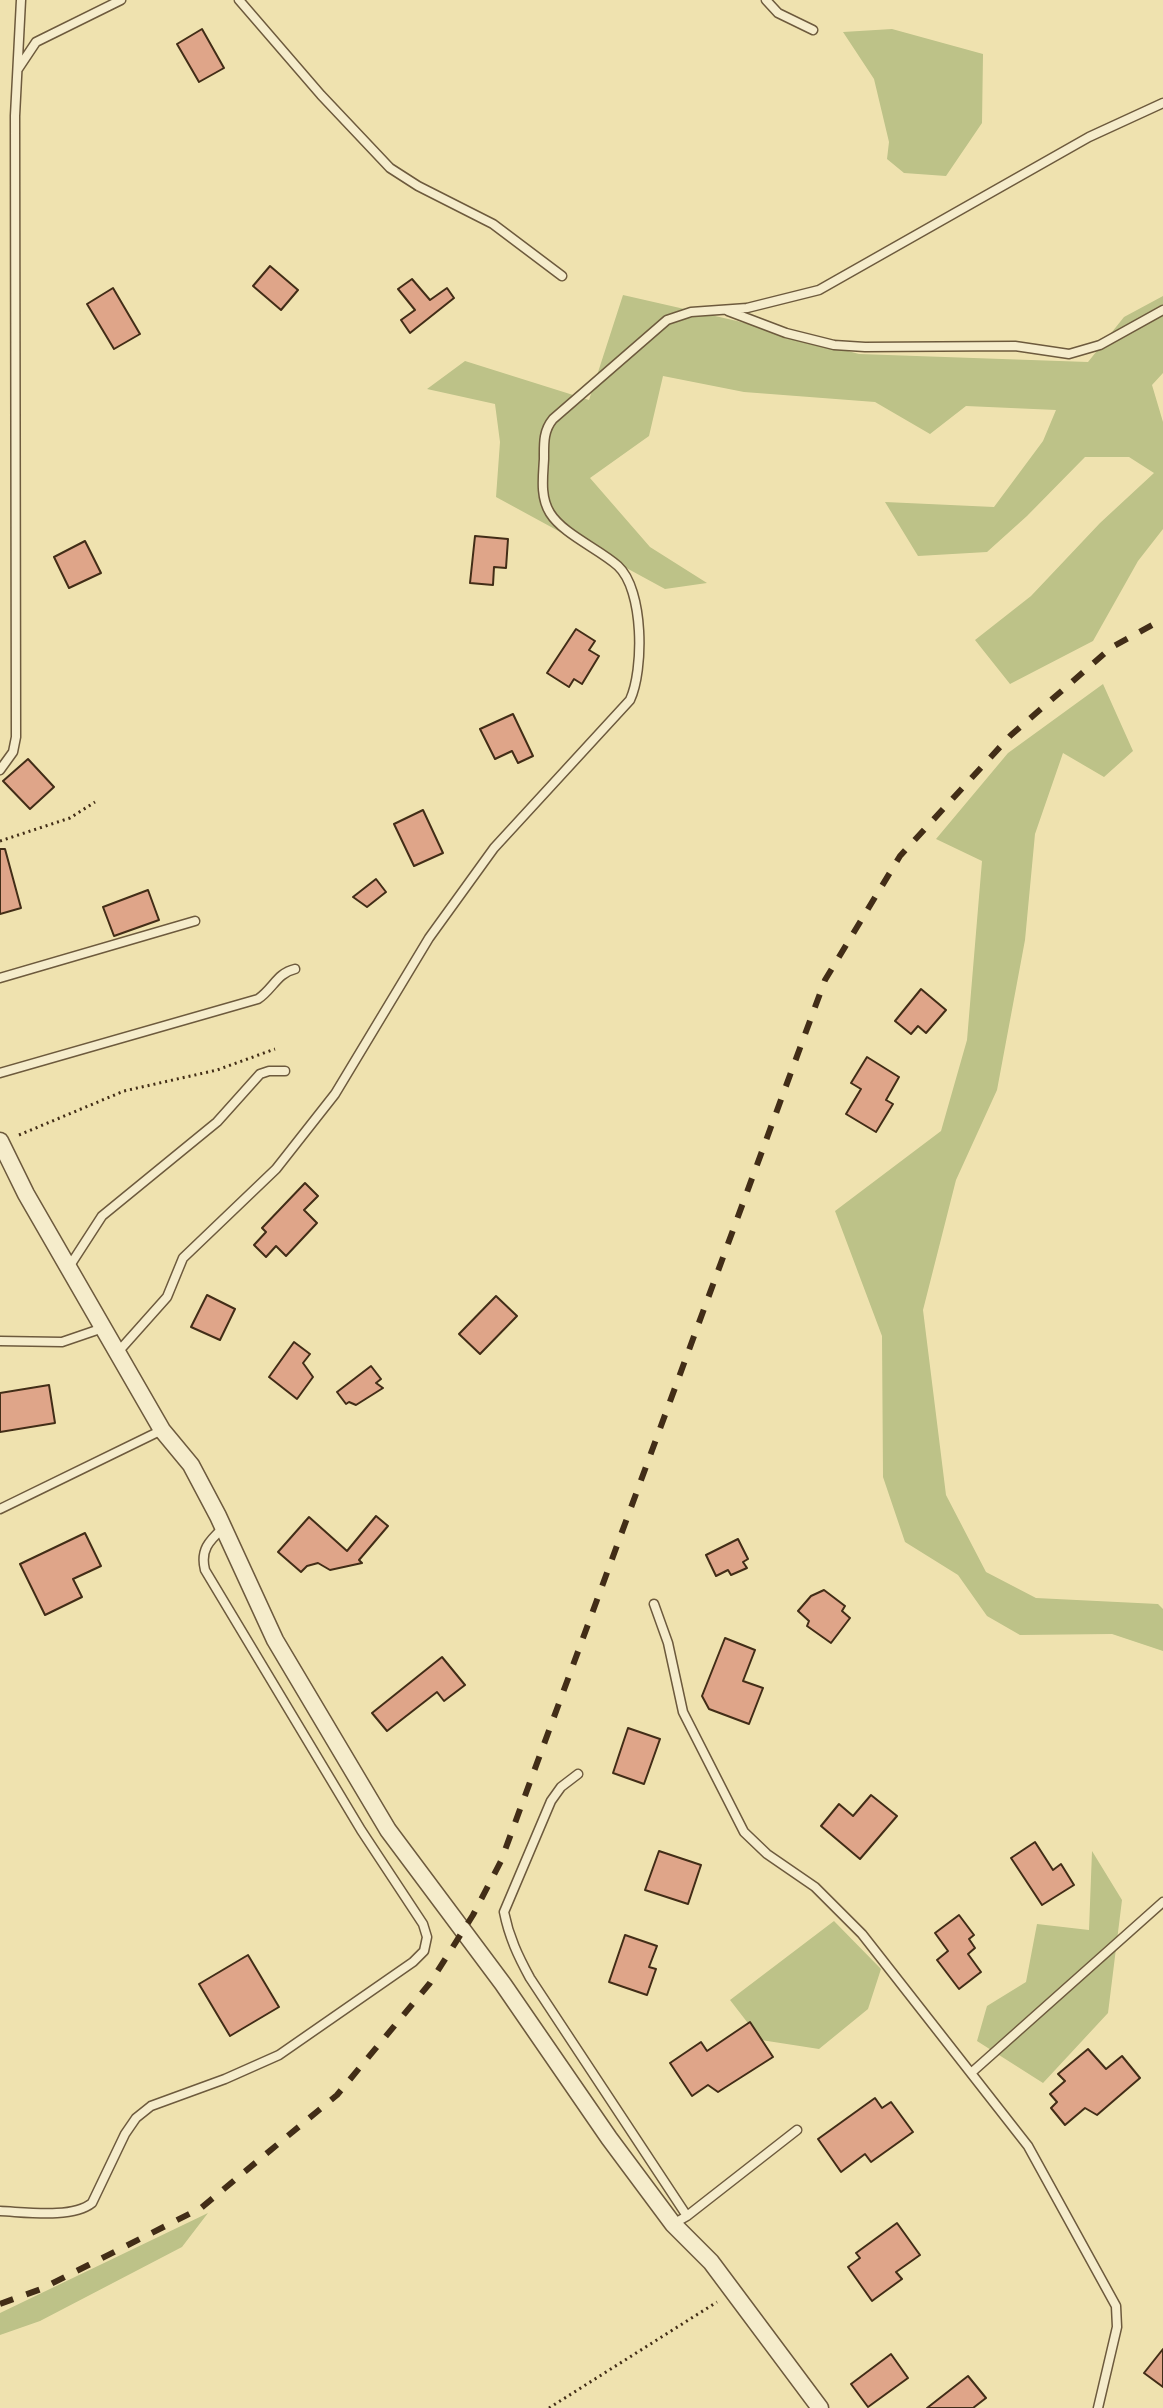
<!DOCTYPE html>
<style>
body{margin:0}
canvas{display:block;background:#efe2af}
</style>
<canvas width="1163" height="2408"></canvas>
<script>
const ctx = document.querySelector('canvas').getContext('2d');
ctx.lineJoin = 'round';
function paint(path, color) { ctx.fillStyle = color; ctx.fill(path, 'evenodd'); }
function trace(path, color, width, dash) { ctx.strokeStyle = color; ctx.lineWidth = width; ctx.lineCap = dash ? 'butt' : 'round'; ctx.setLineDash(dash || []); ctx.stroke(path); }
paint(new Path2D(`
 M892 29 983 54 982 123 946 176 904 173 887 159 889 142 874 79 843 32Z
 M623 295 737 321 859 354 1088 362 1124 317 1163 296V373L1152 385 1163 422V529L1138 561 1093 641 1010 684 975 640 1031 596 1100 523 1154 473 1129 457H1085L1027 516 987 552 918 556 885 502 994 507 1043 441 1056 410 966 406 930 434 875 402 744 392 663 376 649 436 590 478 650 547 707 583 665 589 496 497 500 442 495 404 427 389 465 361 589 400Z
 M1103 684 1133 751 1104 777 1063 753 1035 834 1025 940 997 1090 956 1180 923 1310 946 1495 986 1572 1036 1598 1158 1604 1163 1609V1651L1112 1634 1020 1635 987 1616 958 1575 905 1542 883 1477 882 1336 835 1211 941 1131 967 1040 982 861 936 839 1008 753Z
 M1092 1851 1122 1900 1108 2013 1043 2083 977 2041 987 2006 1026 1982 1037 1924 1089 1930Z
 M834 1921 881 1969 868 2009 819 2049 761 2040 730 2000Z
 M208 2213 182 2247 40 2321 0 2335V2313Z`), '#bdc288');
const building = new Path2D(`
 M202 29 224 68 199 82 177 44Z
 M270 266 298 290 281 310 253 286Z
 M412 279 430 300 447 288 454 298 410 333 401 320 415 310 398 289Z
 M113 288 140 334 114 349 87 304Z
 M475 536 508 539 506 568 494 567 493 585 470 583Z
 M85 541 101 573 69 588 54 557Z
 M576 629 595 641 589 650 599 656 582 684 574 679 569 687 547 673Z
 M513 714 533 756 518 763 512 751 495 759 480 729Z
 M28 759 54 787 30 809 3 781Z
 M423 810 443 853 414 866 394 824Z
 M0 849H5L21 908 0 914Z
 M376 879 386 892 367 907 353 897Z
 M148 890 159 920 114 936 103 907Z
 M921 989 946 1010 926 1033 918 1026 911 1034 895 1021Z
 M867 1057 899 1077 886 1100 893 1104 876 1132 846 1114 861 1089 851 1083Z
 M305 1183 318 1196 304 1210 317 1223 286 1256 276 1246 266 1257 254 1245 266 1232 262 1228Z
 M207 1295 235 1309 220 1340 191 1327Z
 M496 1296 517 1316 480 1354 459 1334Z
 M294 1342 310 1354 303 1363 313 1377 297 1399 269 1377Z
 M371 1366 381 1379 376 1383 383 1388 356 1405 349 1402 346 1404 337 1392Z
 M49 1385 55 1423 0 1432V1393Z
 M376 1516 388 1526 359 1560 362 1563 330 1570 318 1563 307 1566 301 1572 278 1552 309 1517 347 1551Z
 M85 1533 101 1566 73 1579 82 1597 45 1615 20 1564Z
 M738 1539 748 1559 743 1562 747 1568 731 1575 728 1570 716 1576 706 1555Z
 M824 1590 845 1606 842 1611 850 1618 831 1643 807 1626 809 1621 798 1611 811 1596Z
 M725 1638 755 1650 743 1681 763 1688 749 1724 709 1709 702 1696Z
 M442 1657 465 1685 444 1701 437 1692 387 1731 372 1713Z
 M628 1728 660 1739 644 1784 613 1773Z
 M871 1795 897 1816 860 1859 821 1826 839 1804 853 1816Z
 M1035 1842 1053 1870 1061 1864 1074 1885 1042 1905 1011 1858Z
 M659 1851 701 1865 688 1904 645 1890Z
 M959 1915 974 1935 969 1939 975 1948 968 1954 981 1972 959 1989 937 1960 948 1951 935 1933Z
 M625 1935 657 1946 649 1967 656 1969 647 1995 609 1982Z
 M248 1955 279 2007 230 2036 199 1984Z
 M750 2022 773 2057 718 2092 708 2085 692 2096 670 2063 701 2042 707 2051Z
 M1088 2049 1106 2069 1122 2056 1140 2078 1097 2115 1085 2108 1065 2125 1051 2108 1057 2102 1050 2094 1065 2081 1058 2074Z
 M875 2098 882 2108 891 2102 913 2132 871 2162 865 2154 841 2172 818 2139Z
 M897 2223 920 2255 896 2272 902 2279 872 2301 848 2267 860 2258 856 2253Z
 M1163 2349V2387L1144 2373Z
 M891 2354 908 2378 868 2407 851 2384Z
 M968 2376 986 2398 973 2408H927Z`);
paint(building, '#dfa589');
trace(building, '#422d17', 2);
const lane = new Path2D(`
 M239 0 321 95 390 168 418 186 493 224 562 276
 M766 0 778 13 813 30
 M18 69 36 42 121 0
 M728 311 786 333 834 345 865 347 1015 346 1069 354 1100 345 1163 310
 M0 770 13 752 16 737 15 116 21 0
 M0 978 195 921
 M0 1073 258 999C273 989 277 973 295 969
 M69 1267 102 1216 217 1122 260 1074 269 1071H285
 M0 1341 62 1342 103 1328
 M118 1352 167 1297 183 1258 276 1169 335 1094 429 938 494 848 630 700C644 670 644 590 618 566 599 549 563 534 550 513 540 497 543 477 544 459 544 444 543 431 553 419L667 320 691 312 747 308 819 290 1089 137 1163 103
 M0 1509 162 1430
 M654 1604 668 1643 683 1712 744 1832 767 1854 815 1887 862 1934 1028 2146 1116 2306 1117 2327 1098 2408
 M578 1774 561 1787 551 1801 504 1912C509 1937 518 1956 530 1978L687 2216
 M971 2073 1163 1902
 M0 2211C25 2212 72 2219 92 2203L125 2134 136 2118 151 2106 225 2079 279 2055 413 1962 424 1951 427 1937 423 1924 361 1830 205 1570C200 1550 209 1541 223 1528
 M673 2224 687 2216 797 2130`);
const street = new Path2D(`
 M0 1141 26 1194 162 1430 191 1465 218 1516 275 1640 388 1830 503 1984 609 2138 673 2224 711 2262 820 2408`);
trace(lane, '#6d5a3d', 11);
trace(street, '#6d5a3d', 19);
trace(new Path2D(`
 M0 841 70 818 95 802
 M19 1135 124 1091 217 1070 275 1049
 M549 2408 717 2302`), '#422d17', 3, [2, 4]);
trace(lane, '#f5eccb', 8);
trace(street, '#f5eccb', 16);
trace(new Path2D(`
 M0 2304 41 2289 201 2208 337 2095 430 1983 473 1915 501 1861 825 980 900 856 1011 735 1112 647 1163 619`), '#422d17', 6, [14, 14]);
</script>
